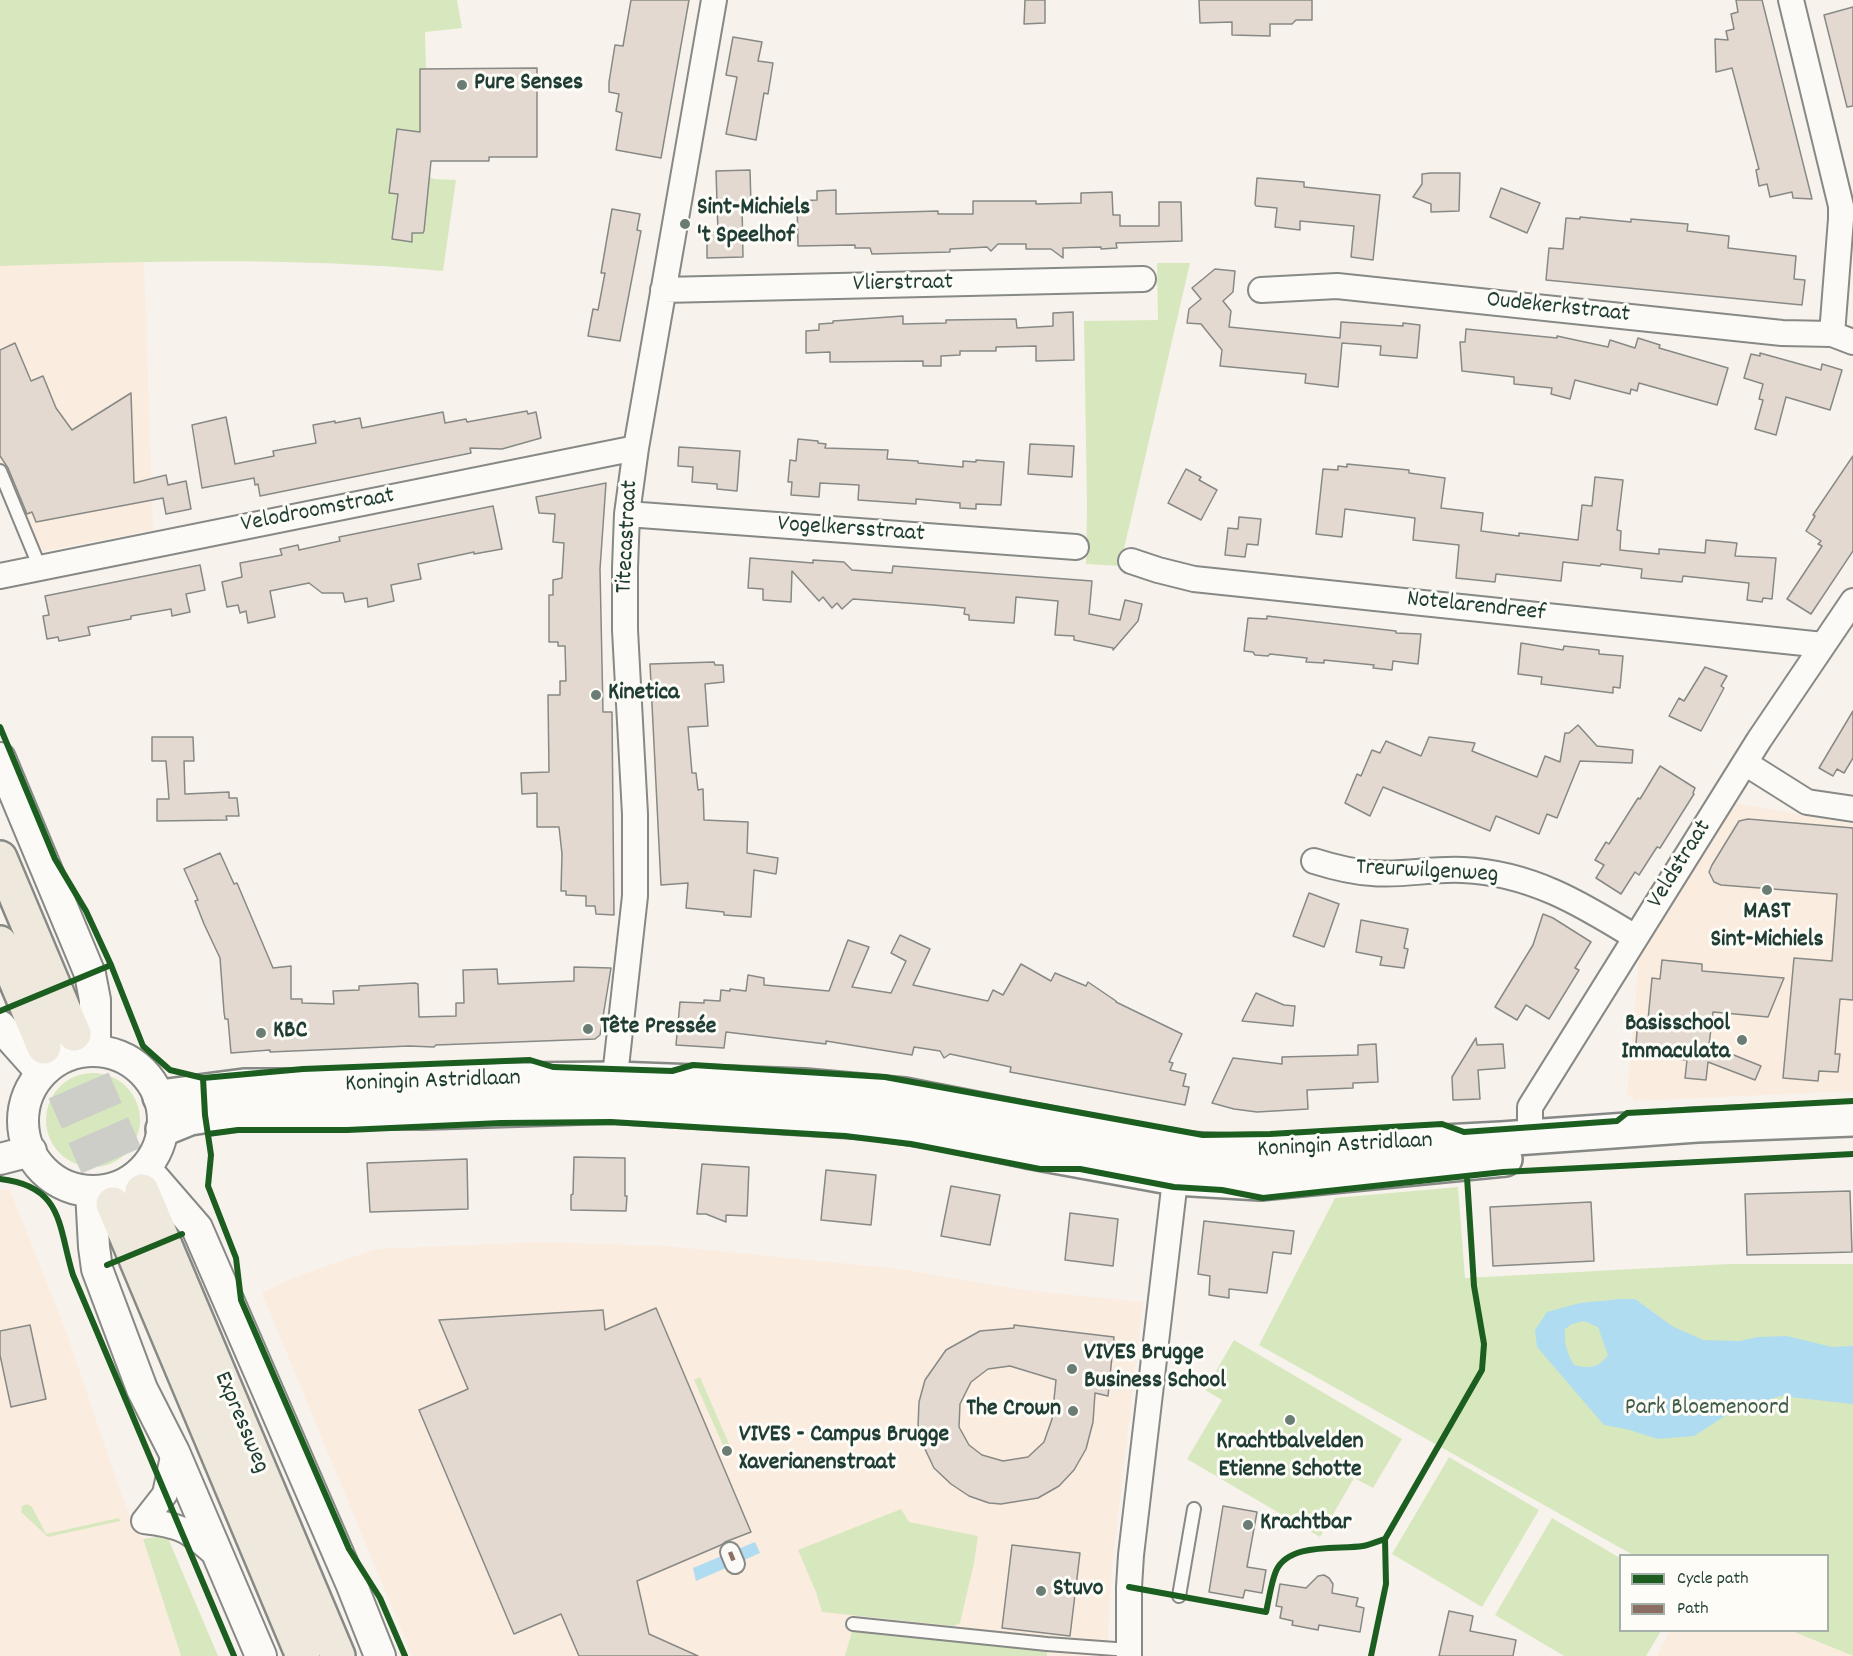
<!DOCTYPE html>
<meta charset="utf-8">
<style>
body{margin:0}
#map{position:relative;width:1853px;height:1656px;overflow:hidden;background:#f8f2ed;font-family:Dekko,sans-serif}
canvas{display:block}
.legend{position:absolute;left:1619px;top:1554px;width:210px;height:78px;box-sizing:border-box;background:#fdfcf7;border:2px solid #a4b0a9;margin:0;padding:8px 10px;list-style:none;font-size:18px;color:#1f3d34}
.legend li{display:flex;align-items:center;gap:12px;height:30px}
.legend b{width:30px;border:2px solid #a4b0a9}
</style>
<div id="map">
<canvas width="1853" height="1656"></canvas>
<ul class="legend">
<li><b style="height:8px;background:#1b5e20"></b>Cycle path</li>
<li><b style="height:8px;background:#8d6e63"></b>Path</li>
</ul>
</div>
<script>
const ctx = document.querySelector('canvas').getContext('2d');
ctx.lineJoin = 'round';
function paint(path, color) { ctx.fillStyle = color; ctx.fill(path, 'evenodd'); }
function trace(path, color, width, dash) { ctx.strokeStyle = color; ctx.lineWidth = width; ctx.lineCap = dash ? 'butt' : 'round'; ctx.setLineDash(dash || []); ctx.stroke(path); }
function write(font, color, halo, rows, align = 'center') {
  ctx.font = font + ' Dekko,sans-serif'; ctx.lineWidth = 6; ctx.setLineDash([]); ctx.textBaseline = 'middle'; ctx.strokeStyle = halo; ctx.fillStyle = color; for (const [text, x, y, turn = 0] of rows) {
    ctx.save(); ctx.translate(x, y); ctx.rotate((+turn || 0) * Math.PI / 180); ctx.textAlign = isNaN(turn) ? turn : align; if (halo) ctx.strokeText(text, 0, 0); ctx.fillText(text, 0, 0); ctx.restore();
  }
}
paint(new Path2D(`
 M144 261 153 530 34 553 0 471V266Z
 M1735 803 1853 824V1091L1634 1101 1633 1098 1627 1095 1639 958Z
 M0 1190H10L65 1329 128 1513 143 1539 181 1656H0Z
 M540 1242 666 1246 901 1269 1022 1290 1143 1302 1112 1568 1108 1631 1109 1656H412L262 1293 293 1278 376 1249Z
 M1670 1630 1792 1631 1853 1656H1657Z`), '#fbece0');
paint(new Path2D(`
 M0 0H457L462 28 425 32 426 69 420 70V102L425 175 434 179 456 180 443 271C296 257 147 261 0 266Z
 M1157 263H1190L1120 566 1086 564 1087 507 1084 321 1158 320Z
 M46 1120a47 47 0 1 1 94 0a47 47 0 1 1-94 0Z
 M1458 1187 1465 1278 1728 1264H1853V1656L1792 1631 1828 1630V1556L1633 1555 1259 1345 1335 1198Z
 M1234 1340 1402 1439 1373 1488 1354 1478 1320 1537 1187 1459 1222 1400 1205 1390Z
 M700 1377 732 1451 727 1454 694 1380Z
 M1449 1457 1539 1510 1482 1607 1392 1554Z
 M27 1504 32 1507 46 1534 119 1518 120 1521 48 1537 21 1512 22 1506Z
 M901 1509 909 1522 978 1536 974 1563 960 1623 954 1626 822 1612 816 1592 798 1550Z
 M1552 1518 1620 1558V1630L1661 1631 1646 1656H1564L1495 1615Z
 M156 1537 168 1538 218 1656H181L143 1539Z
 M852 1631 1047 1651V1656H845Z`), '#d8e8be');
paint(new Path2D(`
 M1621 1299H1635L1672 1326 1703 1340 1739 1341 1758 1337 1787 1336 1832 1347 1853 1346V1404L1781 1396 1756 1403 1725 1416 1694 1436 1658 1439 1626 1429 1604 1425 1537 1347 1535 1330 1547 1312 1580 1303ZM1584 1321 1598 1327 1608 1355C1599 1368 1589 1369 1574 1365 1567 1353 1564 1344 1565 1329L1572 1324Z
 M755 1542 760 1553 696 1581 693 1568Z`), '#afdcf0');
const building = new Path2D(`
 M631 0H689L661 158 616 150 622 113 616 111 619 94 609 92V82L615 45 623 46Z
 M1025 0H1045V23L1024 24Z
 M1199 0H1312V20H1296L1292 24H1270V36L1232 35V22L1200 23Z
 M1736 0H1762L1812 199 1793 198 1792 192 1770 197 1767 184 1759 186 1756 170 1759 169 1732 68 1716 72 1715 39 1728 40 1726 31 1734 29 1731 14 1738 12Z
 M1853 7V106L1847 107 1824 15Z
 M733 37 762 42 758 61 773 63 768 94 764 93 756 140 726 134 737 77 726 75Z
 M537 68V157H489V161H431L424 231 423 233H412V242L392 239 398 194 389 193 397 129 420 132V69Z
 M750 170 751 205H742L743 257 707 258V232H718L716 171Z
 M1431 173H1460L1459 211 1431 212V204L1413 197 1422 184V174Z
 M1257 178 1304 182V187L1380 195 1373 260 1351 257 1354 226 1300 221V230L1275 227 1277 208 1256 206 1255 204Z
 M1501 188 1540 203 1527 233 1490 217Z
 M836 190V214L938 211V214H973V201H1036V204L1081 203V193L1112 192 1113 215H1120V226H1159V202H1181L1182 241 1116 243 1117 248 1101 249V247L1063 248V258L1051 249H1026V244H998L991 251 987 247 950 249V252L872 254 870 248H855V245L798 246 797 201 817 200V191Z
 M612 209 640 214 637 230 641 231 620 341 588 336 593 309 598 310 605 273H601Z
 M1580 217 1631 222V219L1688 224 1687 231 1729 236 1728 248 1796 256 1794 279 1805 280 1802 305 1546 280 1549 248 1563 249 1566 218 1580 219Z
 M1215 269 1235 271 1233 292 1223 301 1231 311 1229 327 1340 338 1341 322 1403 326V323L1420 325 1417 358 1380 355 1381 346 1342 343 1338 387 1305 383 1306 374 1220 366 1222 350 1201 324 1187 323 1189 309 1201 299 1192 288Z
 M1073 312 1074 360 1036 361V346L996 347V351H960V355L941 356V366H923V361L830 362V352L806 353V331L819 330V324L833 323V321L903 316V324L946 323V320L1016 319 1017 328 1053 326V313Z
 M1466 329 1557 338V336L1608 347 1610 340 1635 348 1638 338 1660 345 1659 348 1728 368 1717 405 1639 383 1637 391 1631 389 1630 394 1575 380 1570 399 1551 394 1552 388 1514 384V377L1462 371 1460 342H1465Z
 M15 343 31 381 43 376 56 408 72 430 131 393 134 483 166 475 168 485 186 481 191 509 166 514 163 498 36 522 32 512 27 514 8 468 0 456V350Z
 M1760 353 1821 370 1822 364 1842 370 1830 410 1786 397 1776 435 1755 429 1763 400 1759 399 1763 384 1744 378 1751 354 1760 356Z
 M527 411 528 414 536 412 541 438 502 449 470 448 471 453 260 496 258 484 255 485 254 478 202 488 192 425 226 417 235 464 274 456 273 451 316 443 313 425 335 421V423L360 418 362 428 443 412 445 423 466 419 467 422Z
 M798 439 818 441V443L826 444 825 448 888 450 887 459 918 461V463L963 467V461L976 462V460L1004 462 1001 505 976 504V509L960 508V503L916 499V504L858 500 859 485 820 483 819 497 791 495 792 482H788L790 460 796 461Z
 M1030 444 1074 446 1072 477 1028 474Z
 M679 447 740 451 737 491 717 489V484L692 482 693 467 678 466Z
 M1853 456V551L1811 614 1787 599 1822 546 1818 544 1821 541 1806 531 1815 516 1813 515Z
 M1347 464 1409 470V473L1445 478 1441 508 1483 513 1481 531 1519 536V533L1578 540 1582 505 1592 506 1595 477 1623 480 1617 530 1621 531 1620 550 1659 554V549L1705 553 1706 540 1737 543 1735 556 1776 558 1772 599 1763 598 1762 602 1747 600 1749 583 1683 576 1682 582 1641 578 1642 569 1601 564 1600 566 1563 562 1561 581 1496 574 1495 582 1456 578 1459 545 1413 540 1415 518 1345 509 1342 537 1316 534 1323 469 1338 470V466L1347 467Z
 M1186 469 1201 477 1199 480 1217 490 1201 520 1168 503Z
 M606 483 600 569 603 712H612L614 915 596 914 595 906H586V896L566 895V891H561L562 854 559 827H537V793L522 794 521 773 549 772 548 695H560V681H566L565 646H558V642H549V595H553V580L562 578 564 543 553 542 555 514 539 513 536 497Z
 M493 506 502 549 474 554V552L418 564 421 579 391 585 394 601 368 607 367 598 345 602 343 593H322L309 583 270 591 275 617 248 623 246 611 240 613 238 605 227 607 222 582 242 577 240 563 282 555 280 549 298 545 299 550 340 541 339 537Z
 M1239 517 1261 519 1258 545 1247 544 1245 557 1225 555 1228 528 1238 529Z
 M750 558 813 563V560L844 562 852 570 892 573 893 566 1092 581 1089 614 1120 620 1125 600 1142 604 1138 621 1113 650V648L1074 640V636L1055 635 1058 601 1016 597 1014 623 969 620V615L964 614 965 608 933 605 853 599 842 609 837 603 832 608 823 597 819 601 792 571 791 602 763 600V589L748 588Z
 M200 565 205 590 186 594 190 612 172 616 171 609 131 616V619L88 627 90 635 59 641 58 637 47 639 43 616 49 615 45 596Z
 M1267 616 1396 631V633L1421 634 1418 664 1393 661 1392 670 1373 668 1374 665 1324 660V663L1306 662 1307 658 1270 654 1268 656 1255 655 1253 652 1244 651 1248 618 1267 619Z
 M1521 643 1563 650 1564 646 1599 650V654L1623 656 1620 688 1613 687V693L1541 684 1542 677 1518 674Z
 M714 662 715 665H723L724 682 705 684 708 726 688 727 692 773H696L698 790 703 789 704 820 748 822 747 853 778 858 776 874 754 870 751 917 724 915V912L686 908 688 883 661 885 650 664Z
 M1705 667 1727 676 1721 686 1724 688 1701 731 1669 716 1679 698 1684 701Z
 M1853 711V758L1844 773 1837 769 1833 776 1819 768Z
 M1578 725 1597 746 1633 750 1632 763 1580 761 1557 818 1547 814 1539 834 1496 816 1490 831 1383 787 1370 816 1345 803 1357 774 1361 776 1372 750 1380 753 1386 741 1421 756 1429 737 1475 743 1472 751 1537 777 1545 756 1560 762 1565 733H1569Z
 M152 737H193L194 761H184L185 794 229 792V798H237L239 816H226L227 820 157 821V799H169L166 761H152Z
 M1660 766 1695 788 1693 793 1694 794 1660 848 1657 847 1639 875 1635 872 1621 894 1596 878 1604 865 1595 860 1606 842 1609 844 1638 798 1640 799Z
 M1748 819 1853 828V1000L1840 999 1835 1054H1840L1838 1072 1819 1071 1818 1081 1783 1078 1794 958 1832 961 1837 894 1721 885 1714 882 1709 872 1712 865 1739 821Z
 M220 853 234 884 237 883 273 968 291 966V999H302V1003L334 1004 333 991 359 990V986L415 983 418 984 419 1017 456 1016V1003H464L463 970 497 969 498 984 574 981V967L611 968 600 1035 595 1039 436 1045 434 1047 409 1046 270 1052V1050L231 1053 228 1019H225L224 1012 220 958 204 924 195 901 198 900 184 869Z
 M1309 893 1339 904 1324 947 1293 936Z
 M1543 914 1553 918 1591 942 1575 968 1579 970 1549 1019 1526 1005 1517 1020 1495 1007 1533 945Z
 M1361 920 1408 929 1404 948 1408 949 1404 968 1380 965 1382 957 1356 952Z
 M900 935 930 949 913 985 988 1001 993 990 1003 995 1021 964 1051 981 1055 973 1086 986 1088 982 1116 1001V1002L1182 1034 1169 1062 1173 1063 1170 1070 1186 1074 1183 1086 1189 1087 1185 1105 1010 1072 1011 1067 950 1054 944 1058 940 1051 914 1047 912 1055 826 1041V1044L726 1032 724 1048 676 1045 680 1002 704 1003V1000L720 1001 721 990 730 991V989L746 991 748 975 764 978V985L829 991 848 940 869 947 852 987 891 993 906 961 891 953Z
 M1662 960 1702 964V971L1784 978 1768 1017 1713 1012 1709 1045 1761 1066 1755 1080 1708 1062 1706 1080 1685 1078 1687 1060 1635 1055 1638 1020H1648L1652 978 1660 979Z
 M1256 993 1284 1005 1295 1006 1293 1026 1242 1021Z
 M1476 1038 1477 1045 1503 1044 1505 1068 1478 1070 1480 1099 1453 1100 1452 1077Z
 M1376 1044 1378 1082 1353 1083V1088L1307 1090 1308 1109 1257 1112 1234 1109 1212 1103 1233 1058 1282 1064V1057L1358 1055V1045Z
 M574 1157 625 1158V1196H627L626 1211 571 1210V1195L573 1194Z
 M467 1159 468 1209 370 1212 367 1163Z
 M702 1164 749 1167 747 1216 726 1215V1222L706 1214H697Z
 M826 1170 876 1175 871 1225 821 1220Z
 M951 1186 1000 1195 990 1245 941 1236Z
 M1850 1191 1852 1252 1747 1255 1745 1194Z
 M1591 1202 1594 1261 1493 1266 1490 1207Z
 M1070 1213 1118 1219 1113 1266 1065 1260Z
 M1204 1221 1294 1231 1291 1254 1273 1252 1267 1293 1229 1289V1298L1209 1295 1210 1276 1198 1274Z
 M656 1308 751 1532 725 1542 721 1545 637 1581 649 1634 698 1656H579L561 1614 514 1634 419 1410 468 1389 439 1320 603 1310 605 1330Z
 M30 1325 46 1399 11 1407 0 1355V1331Z
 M1014 1325 1114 1337 1108 1396 1095 1393 1093 1422 1086 1449 1074 1470 1059 1486 1038 1498 1001 1504 989 1503 969 1496 951 1484 934 1468 924 1447 918 1427 919 1402 925 1380 946 1350 980 1331 1014 1328ZM1010 1366 1056 1380 1052 1419 1044 1442 1028 1457 1003 1461 982 1455 969 1445 959 1427 960 1404 971 1382 988 1369Z
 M1223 1506 1257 1512 1247 1567 1266 1570 1262 1593 1245 1590 1243 1598 1209 1592Z
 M1012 1545 1080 1553 1070 1636 1002 1628Z
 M1324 1575 1329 1578 1333 1584 1332 1593 1358 1598 1356 1606 1364 1608 1360 1632 1319 1625 1318 1630 1292 1625 1293 1621 1280 1618 1282 1607 1276 1606 1280 1584 1306 1588 1318 1576Z
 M1449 1611 1473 1616 1470 1631 1516 1640 1513 1656H1439Z`);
paint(building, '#e4d9d0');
trace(building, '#868985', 1.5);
trace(new Path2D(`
 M74 1034 142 1191
 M44 1047 113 1204`), '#cdcec8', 33, [33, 16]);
const service = new Path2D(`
 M0 471 40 568
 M1179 1596 1194 1509
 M853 1624 1047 1644 1129 1650`);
const pedestrian = new Path2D(`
 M730 1552 735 1564`);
const minor = new Path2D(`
 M1791 0 1841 206V219L1832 334
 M663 290 1143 279
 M1261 290 1337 286 1782 333 1832 334 1853 342
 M627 514 1076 547
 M1131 561 1158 570 1194 579 1823 645
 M0 576 636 448
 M1745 763 1807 802 1853 809
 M1314 861C1333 867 1352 872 1372 873 1402 876 1433 868 1463 870 1530 873 1580 903 1635 937
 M613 1094 635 896V814L625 630V568L627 514 636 448 714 0
 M1530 1137V1107L1759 740 1853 601
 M144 1521C182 1525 189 1531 217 1556
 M144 1521 165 1494 174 1452
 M1129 1656V1587L1131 1555 1177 1163`);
const tertiary = new Path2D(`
 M0 758 90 974 95 1000V1050
 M0 1026 42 1073
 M23 1121a70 70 0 1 1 140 0a70 70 0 1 1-140 0Z
 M0 1159 31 1151
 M145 1168 197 1228 351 1583 380 1656
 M91 1191 94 1247 97 1269 142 1389 174 1452 261 1656`);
const secondary = new Path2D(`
 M160 1097 244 1086H318L516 1080 615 1079 804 1086 904 1095 1179 1149 1253 1152 1501 1139 1697 1125 1853 1119
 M163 1129 190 1118 236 1111 423 1112 612 1106 871 1122 937 1132 1027 1151 1175 1178 1260 1183 1505 1159`);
const trunk = new Path2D(`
 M0 858 74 1034
 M0 943 44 1047
 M142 1191 338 1656
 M113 1204 303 1656`);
trace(service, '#868985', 16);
trace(pedestrian, '#868985', 22);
trace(minor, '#868985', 28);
trace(tertiary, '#868985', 34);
trace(secondary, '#868985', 38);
trace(trunk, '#868985', 38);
trace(service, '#fbfaf7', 12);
trace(pedestrian, '#fbfaf7', 18);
trace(minor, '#fbfaf7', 24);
trace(tertiary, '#fbfaf7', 30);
trace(secondary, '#fbfaf7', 33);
trace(trunk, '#eee9dc', 33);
trace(new Path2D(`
 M730 1552 735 1564`), '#8d6e63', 4.5, [9, 4.5]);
trace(new Path2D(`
 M0 727 55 859 86 911 111 965 143 1046 170 1070 203 1078 303 1069 530 1060 553 1067 672 1071 693 1065 885 1077 1203 1135 1270 1134 1442 1124 1464 1132 1617 1121 1627 1113 1853 1101
 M0 1011 111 965
 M203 1078 205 1115 211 1155 208 1186 236 1258 241 1300 349 1549 380 1598 405 1656
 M208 1134 238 1130H347L501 1123 611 1122 845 1136 911 1144 1040 1169H1080L1174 1187 1222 1190 1263 1198 1503 1172 1853 1154
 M0 1179C64 1186 58 1227 73 1275L234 1656
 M107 1265 182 1234
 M1129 1587 1266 1612C1269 1599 1271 1583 1276 1571 1289 1542 1338 1550 1363 1546 1370 1545 1378 1541 1385 1539L1482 1370 1484 1344 1474 1286 1467 1177
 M1371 1656 1386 1584 1385 1539`), '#1b5e20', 6);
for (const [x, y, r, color] of [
 [462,85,6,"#6b7c75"],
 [685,224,6,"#6b7c75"],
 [596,695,6,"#6b7c75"],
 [1767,890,6,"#6b7c75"],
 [588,1029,6,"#6b7c75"],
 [261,1033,6,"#6b7c75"],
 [1742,1040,6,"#6b7c75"],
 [1072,1369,6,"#6b7c75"],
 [1073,1411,6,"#6b7c75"],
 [1290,1420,6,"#6b7c75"],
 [727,1451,6,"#6b7c75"],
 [1248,1525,6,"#6b7c75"],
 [1041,1591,6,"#6b7c75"]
]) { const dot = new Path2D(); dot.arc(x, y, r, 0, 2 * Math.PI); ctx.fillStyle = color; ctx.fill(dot); trace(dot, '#fdfcf7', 2); }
write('bold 24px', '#1f3d34', '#fdfcf7', [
 ["Pure Senses",474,85],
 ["Sint-Michiels",697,210],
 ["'t Speelhof",697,238],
 ["Kinetica",608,695],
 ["MAST",1767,914,"center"],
 ["Sint-Michiels",1767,942,"center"],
 ["Basisschool",1730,1026,"right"],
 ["Immaculata",1730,1054,"right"],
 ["Tête Pressée",600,1029],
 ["KBC",273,1033],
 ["VIVES Brugge",1084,1355],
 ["Business School",1084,1383],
 ["The Crown",1061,1411,"right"],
 ["VIVES - Campus Brugge",739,1437],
 ["Xaverianenstraat",739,1465],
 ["Krachtbalvelden",1290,1444,"center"],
 ["Etienne Schotte",1290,1472,"center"],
 ["Krachtbar",1260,1525],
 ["Stuvo",1053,1591]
], 'left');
write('24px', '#1f3d34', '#fdfcf7', [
 ["Vlierstraat",903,285,-1],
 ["Oudekerkstraat",1558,309,6],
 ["Velodroomstraat",318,512,-11],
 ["Vogelkersstraat",851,531,4],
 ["Titecastraat",629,537,-87],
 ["Notelarendreef",1476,608,6],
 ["Veldstraat",1681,865,-58],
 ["Treurwilgenweg",1427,873,3],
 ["Koningin Astridlaan",433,1083,-2],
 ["Koningin Astridlaan",1345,1147,-3],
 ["Expressweg",240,1423,67]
]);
write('24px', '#3f5d48', '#fdfcf7', [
 ["Park Bloemenoord",1707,1410]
]);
</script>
